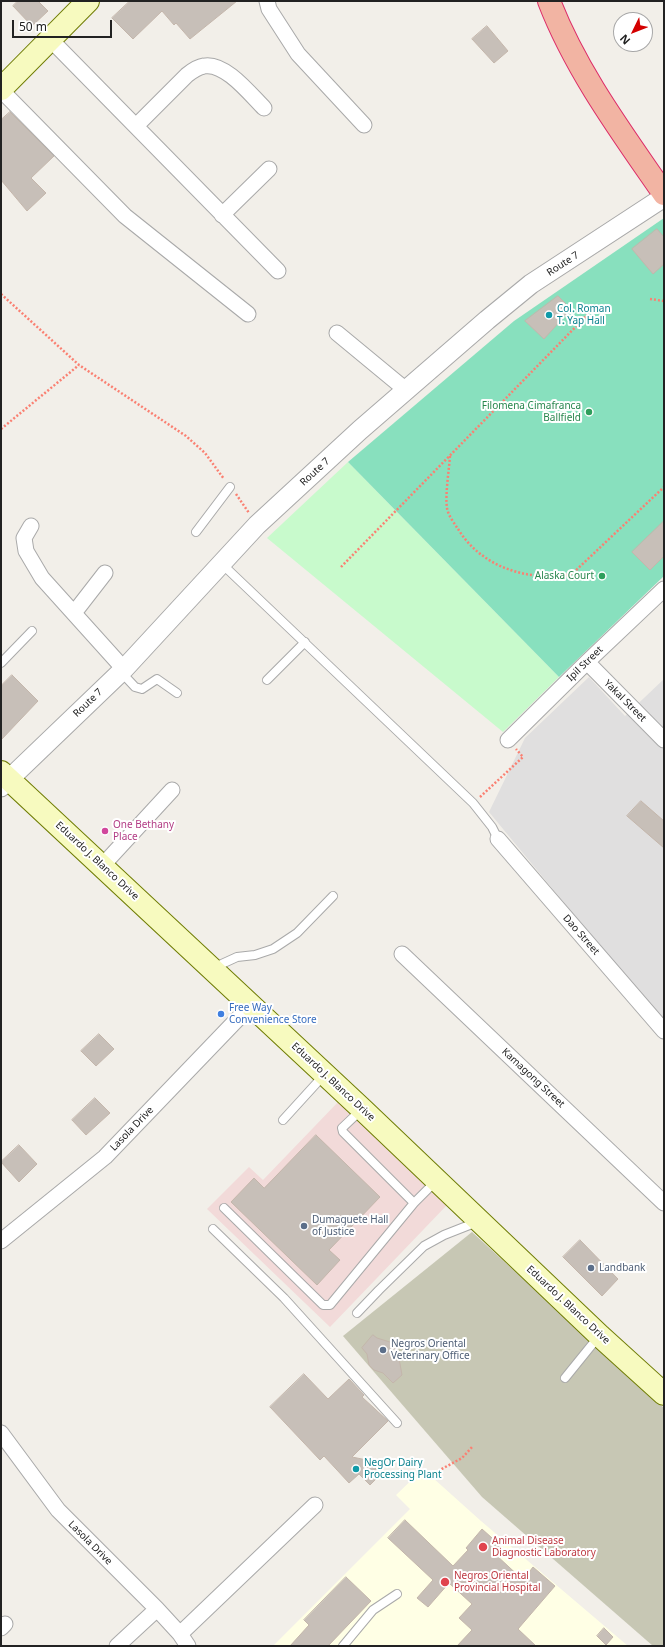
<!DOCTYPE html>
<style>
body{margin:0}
#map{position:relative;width:665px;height:1647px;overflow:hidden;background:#f2efe9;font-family:"Noto Sans",sans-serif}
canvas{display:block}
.frame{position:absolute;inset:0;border:2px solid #222;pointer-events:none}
.north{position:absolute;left:613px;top:12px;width:40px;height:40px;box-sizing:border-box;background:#fff;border:1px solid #a7a7a7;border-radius:50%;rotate:227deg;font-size:11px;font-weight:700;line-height:16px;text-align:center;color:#222}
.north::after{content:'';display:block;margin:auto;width:14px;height:18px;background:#d40000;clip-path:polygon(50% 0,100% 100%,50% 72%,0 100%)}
.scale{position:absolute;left:12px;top:20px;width:100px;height:18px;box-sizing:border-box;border:2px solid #222;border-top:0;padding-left:5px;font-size:12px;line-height:14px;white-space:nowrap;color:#222;-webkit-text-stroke:3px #fff;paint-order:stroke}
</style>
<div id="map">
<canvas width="665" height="1647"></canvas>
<div class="frame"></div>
<div class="north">N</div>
<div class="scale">50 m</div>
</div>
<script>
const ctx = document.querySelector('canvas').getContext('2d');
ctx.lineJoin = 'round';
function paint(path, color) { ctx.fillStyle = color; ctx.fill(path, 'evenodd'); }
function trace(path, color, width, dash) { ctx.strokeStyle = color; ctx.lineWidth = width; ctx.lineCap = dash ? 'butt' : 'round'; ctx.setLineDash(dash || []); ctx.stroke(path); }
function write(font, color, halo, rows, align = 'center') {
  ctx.font = font + ' "Noto Sans",sans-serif'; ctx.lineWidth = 4; ctx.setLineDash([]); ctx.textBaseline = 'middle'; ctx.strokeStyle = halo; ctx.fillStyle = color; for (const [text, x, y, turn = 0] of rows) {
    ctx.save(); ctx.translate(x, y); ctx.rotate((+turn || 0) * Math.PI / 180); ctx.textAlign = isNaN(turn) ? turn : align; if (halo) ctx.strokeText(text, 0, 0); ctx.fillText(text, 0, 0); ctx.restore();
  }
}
paint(new Path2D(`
 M589 677 625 716 664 679V1024L489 812 525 738Z`), '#e0dfdf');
paint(new Path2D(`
 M339 1101 447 1205 330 1327 207 1209 249 1167 263 1180Z`), '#f2dad9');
paint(new Path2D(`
 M423 1469 481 1521 628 1646H273L410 1509 396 1495Z`), '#ffffe5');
paint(new Path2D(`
 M472 1232 664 1408V1646H653L482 1497 343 1336Z`), '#c7c7b4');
paint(new Path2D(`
 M348 462 559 677 503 732 267 538Z`), '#c8facc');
paint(new Path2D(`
 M664 218V576L559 677 348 462 514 321Z`), '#88e0be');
const building = new Path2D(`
 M18 1H38L48 11 32 26 13 6Z
 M130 1H237L190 39 176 23 174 25 162 11 133 39 112 18Z
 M487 26 508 51 494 63 472 39Z
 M10 112 54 156 31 178 46 193 27 211 1 180V120Z
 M657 229 664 237V264L653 274 632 249Z
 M558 296 571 309 544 339 525 321Z
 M664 521V556L650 570 632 552Z
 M12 675 38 701 1 740V686Z
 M641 801 664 821V848L627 816Z
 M99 1034 114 1049 96 1066 81 1051Z
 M95 1098 110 1113 86 1135 72 1120Z
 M316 1135 380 1197 329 1250 340 1260 317 1285 231 1202 254 1178 264 1188Z
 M19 1145 37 1164 19 1182 1 1162Z
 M580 1240 618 1279 602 1296 563 1257Z
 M373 1335 377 1338 393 1343 397 1347 402 1375 393 1383 383 1373 374 1370 369 1365 367 1354 362 1348Z
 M304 1374 328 1399 349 1379 364 1395 362 1397 388 1421 352 1457 367 1460 381 1474 370 1485 359 1474 349 1483 324 1456 320 1460 270 1407Z
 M405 1520 453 1566 468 1550 466 1548 482 1529 501 1546 495 1554 523 1580 533 1567 555 1586 518 1629 536 1646H457L472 1630 459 1618 472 1604 449 1583 428 1607 417 1598 433 1580 388 1538Z
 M346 1577 371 1601 328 1646H290L309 1625 304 1620Z
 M604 1628 613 1637 606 1645 597 1636Z`);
paint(building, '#c7bfb8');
trace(building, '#c4b6ab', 1);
const service = new Path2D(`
 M196 532 230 487
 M222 564 473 803 492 827 498 839
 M1 663 32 631
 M121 672 135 687 142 689 157 679 177 693
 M267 680 305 642
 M213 968 237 957 255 955 273 949 297 933 333 896
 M283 1120 324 1075
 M414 1203 436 1181
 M224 1208 323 1305H330L414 1203 343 1132 342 1128 362 1109
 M213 1229 284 1298 397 1423
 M357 1313 379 1290 424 1246 444 1235 477 1222
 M565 1378 599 1336
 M343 1646 373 1610 397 1594`);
const minor = new Path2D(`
 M267 1 269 9 298 54 364 125
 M50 39 278 271
 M1 90 125 216 248 314
 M136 126 187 75C192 71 197 67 204 66 225 62 250 94 264 108
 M222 215 269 169
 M337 333 406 390
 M31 526 24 538 26 551 42 578 124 669
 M74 613 105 573
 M587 662 664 740
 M508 740 587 662 664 589
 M498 839 664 1031
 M102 866 172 790
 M402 954 664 1203
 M1 1241 105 1157 251 1005
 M1 1433 58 1510 157 1609 180 1634 188 1646
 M1 1628 5 1624
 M180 1634 315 1505
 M117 1646 157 1609`);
const tertiary = new Path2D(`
 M1 787 124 669 257 525 360 430 487 320 531 284 664 197`);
const secondary = new Path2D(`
 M1 89 88 1
 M1 772 362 1109 600 1336 664 1394`);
const trunk = new Path2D(`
 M549 1C576 71 622 133 664 194`);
trace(service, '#a9a9a9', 10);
trace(minor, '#a9a9a9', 17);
trace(tertiary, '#a9a9a9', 21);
trace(secondary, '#707d05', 24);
trace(trunk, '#dc2a67', 24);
trace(new Path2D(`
 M1 294 79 365 186 436 205 453 224 479
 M650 299 664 301
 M1 429 79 365
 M450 456C449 470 445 495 447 508 448 515 454 523 458 529 482 568 529 582 572 574L664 487
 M236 494 249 513
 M341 567 595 307
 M480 797 523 757 516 749
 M438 1471 462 1458 473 1446`), '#fa8072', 2.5, [2, 2]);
trace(service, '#fff', 8);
trace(minor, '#fff', 15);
trace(tertiary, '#fff', 19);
trace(secondary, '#f7fabf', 22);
trace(trunk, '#f2b4a3', 22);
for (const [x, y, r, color] of [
 [549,315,4,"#0f9aa8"],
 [589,412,4,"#2e9e5b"],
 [602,576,4,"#2e9e5b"],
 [105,831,4,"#d1479c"],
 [221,1014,4,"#3f7fe0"],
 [304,1226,4,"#5c6f8a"],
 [591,1268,4,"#5c6f8a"],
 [383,1350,4,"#5c6f8a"],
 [356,1469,4,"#0f9aa8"],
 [483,1547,5,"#e0444e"],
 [445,1582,5,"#e0444e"]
]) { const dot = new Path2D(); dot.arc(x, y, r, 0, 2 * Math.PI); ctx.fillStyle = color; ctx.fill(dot); trace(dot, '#fff', 1.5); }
write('10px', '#222', '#fff', [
 ["Route 7",563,264,-33],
 ["Route 7",315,472,-43],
 ["Ipil Street",585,664,-44],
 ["Yakal Street",625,701,45],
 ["Route 7",88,703,-44],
 ["Eduardo J. Blanco Drive",97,861,43],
 ["Dao Street",581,935,49],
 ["Kamagong Street",533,1078,43],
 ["Eduardo J. Blanco Drive",333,1082,43],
 ["Lasola Drive",132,1129,-46],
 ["Eduardo J. Blanco Drive",568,1305,43],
 ["Lasola Drive",90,1543,45]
]);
write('10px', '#0d838f', '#fff', [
 ["Col. Roman",557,309],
 ["T. Yap Hall",557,321],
 ["NegOr Dairy",364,1463],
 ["Processing Plant",364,1475]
], 'left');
write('10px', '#27864d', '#fff', [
 ["Filomena Cimafranca",581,406],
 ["Ballfield",581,418],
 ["Alaska Court",594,576]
], 'right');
write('10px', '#b23c85', '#fff', [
 ["One Bethany",113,825],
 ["Place",113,837]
], 'left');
write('10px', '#366cbe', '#fff', [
 ["Free Way",229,1008],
 ["Convenience Store",229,1020]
], 'left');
write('10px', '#4e5e75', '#fff', [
 ["Dumaguete Hall",312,1220],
 ["of Justice",312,1232],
 ["Landbank",599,1268],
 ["Negros Oriental",391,1344],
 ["Veterinary Office",391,1356]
], 'left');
write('10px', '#be3a42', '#fff', [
 ["Animal Disease",492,1541],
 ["Diagnostic Laboratory",492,1553],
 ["Negros Oriental",454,1576],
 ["Provincial Hospital",454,1588]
], 'left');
</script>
